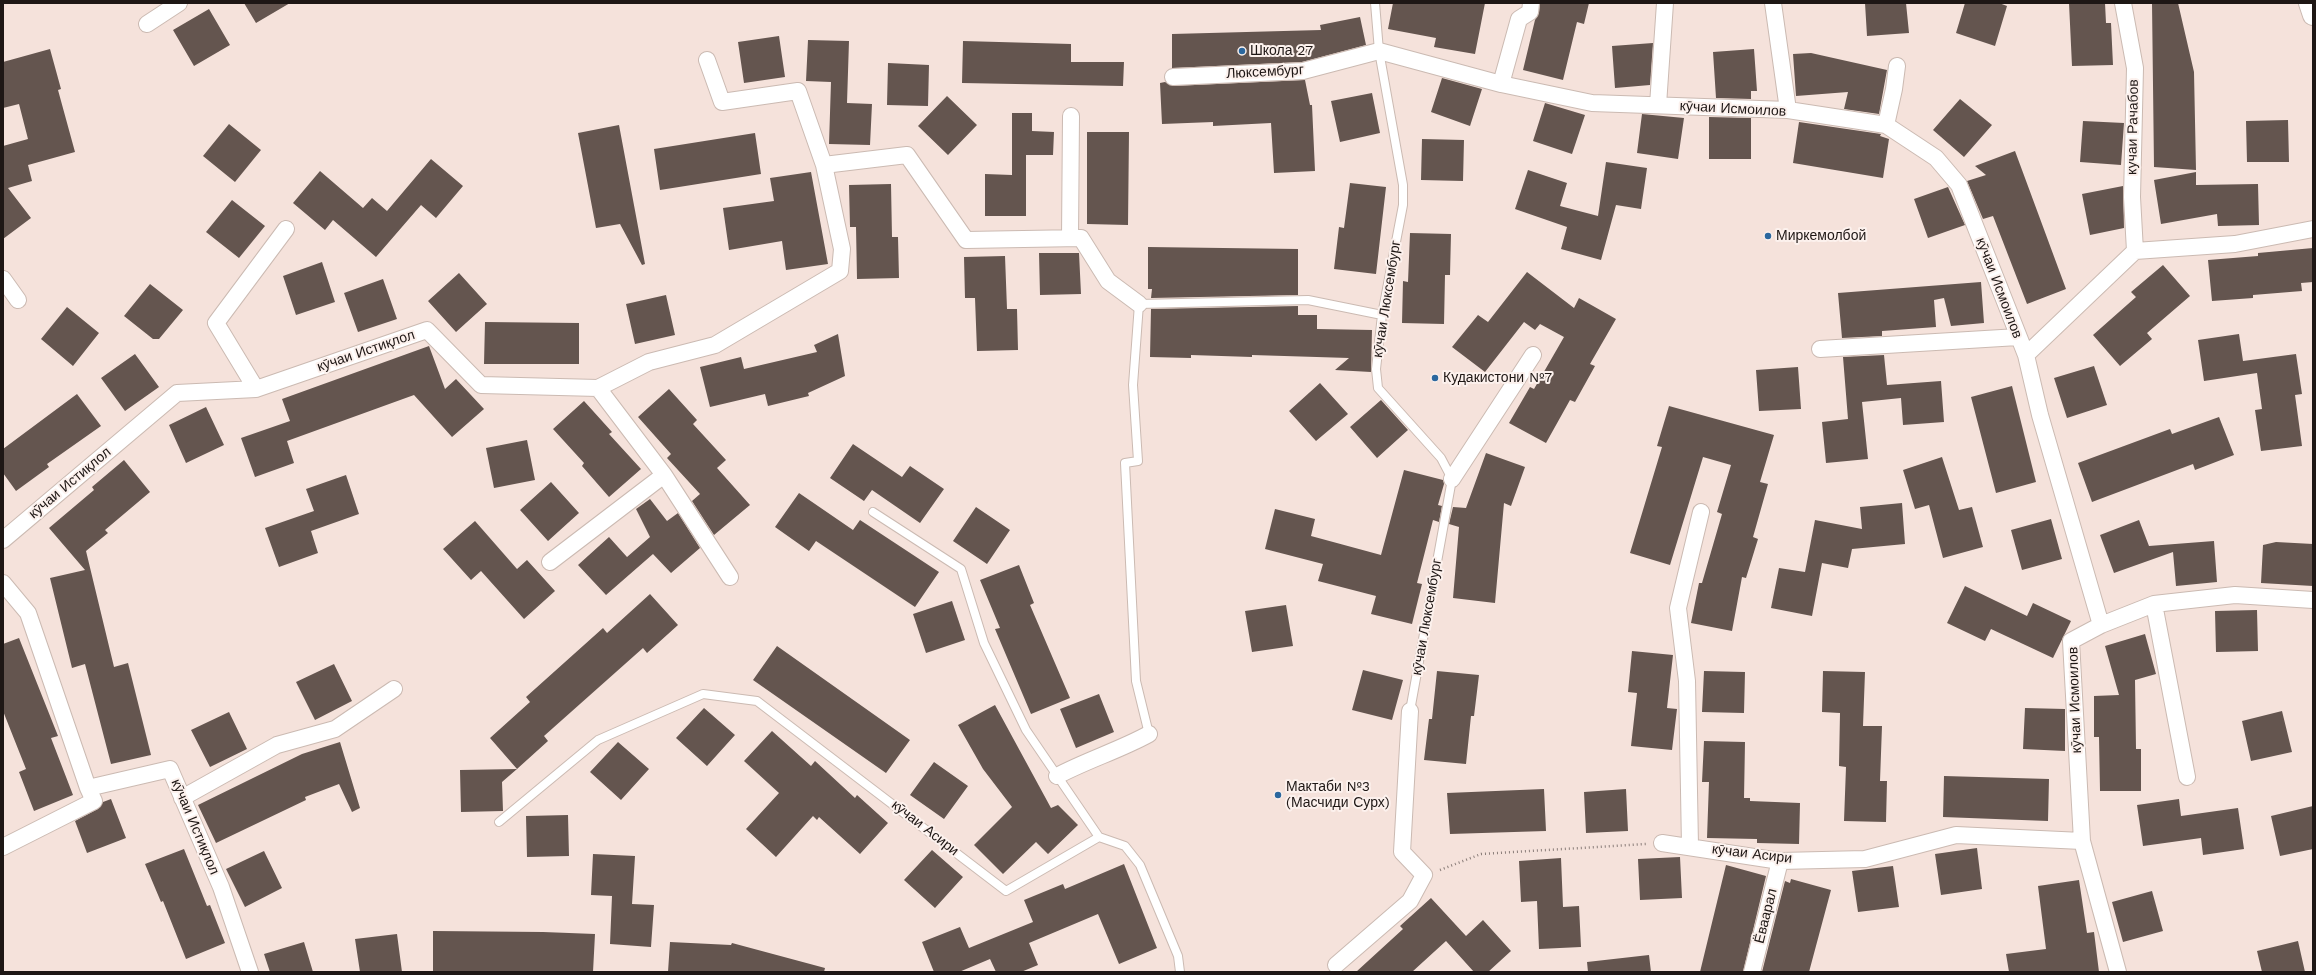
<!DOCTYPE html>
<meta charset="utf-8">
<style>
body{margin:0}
#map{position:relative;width:2316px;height:975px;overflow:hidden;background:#f5e2db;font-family:"Work Sans",sans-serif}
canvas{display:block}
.frame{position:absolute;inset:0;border:4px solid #1e1715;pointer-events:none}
</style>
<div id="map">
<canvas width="2316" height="975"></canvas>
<div class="frame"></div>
</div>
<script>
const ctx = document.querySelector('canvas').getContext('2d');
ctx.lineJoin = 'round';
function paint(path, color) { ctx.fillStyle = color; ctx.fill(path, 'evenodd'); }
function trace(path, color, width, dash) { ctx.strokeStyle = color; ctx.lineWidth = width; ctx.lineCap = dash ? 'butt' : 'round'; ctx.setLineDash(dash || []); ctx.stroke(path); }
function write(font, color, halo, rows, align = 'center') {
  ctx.font = font + ' "Work Sans",sans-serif'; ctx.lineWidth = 4; ctx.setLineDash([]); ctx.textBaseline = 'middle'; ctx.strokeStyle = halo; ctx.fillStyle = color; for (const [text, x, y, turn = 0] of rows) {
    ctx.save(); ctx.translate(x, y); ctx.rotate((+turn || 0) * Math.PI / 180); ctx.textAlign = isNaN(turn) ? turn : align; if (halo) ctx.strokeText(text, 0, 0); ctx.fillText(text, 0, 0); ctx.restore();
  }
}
paint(new Path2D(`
 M244 3H290L256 23Z
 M1393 3H1485L1475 54 1434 47 1436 38 1388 29Z
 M1540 3H1589L1584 24 1577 22 1563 80 1523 70 1535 20 1539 13Z
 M1865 3H1906L1909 33 1867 36Z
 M1965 3H1999L2007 6 1995 46 1956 33Z
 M2069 3H2105L2106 23H2111L2113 65 2072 66Z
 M2152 3H2178L2194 72 2196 170 2154 167Z
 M209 9 230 45 194 66 173 30Z
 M1360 17 1366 45 1302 62 1172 68V34L1321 30 1320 25Z
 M779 36 785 77 744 83 738 42Z
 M808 40 849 41 847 103 872 104 870 145 829 144 831 82 806 81Z
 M963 41 1071 44V62H1124L1123 86 962 83Z
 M1653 43 1650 85 1615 88 1612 46Z
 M50 49 61 89 58 90 75 152 28 165 32 181 8 188 31 218 3 239V146L28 139 19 104 3 108V62Z
 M1754 49 1757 91H1751V99L1716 98 1713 52Z
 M1811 53 1887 70 1879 114 1844 109 1848 92 1796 96 1793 54Z
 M888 63 929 65 928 106 887 105Z
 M1442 78 1482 89 1470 126 1431 112Z
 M1305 80 1310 105H1312L1315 171 1274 173 1271 123 1213 126V122L1162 124 1160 83 1165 82 1173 86Z
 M1372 93 1380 133 1340 142 1331 101Z
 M947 96 977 125 948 155 918 126Z
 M1960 99 1992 125 1964 157 1933 130Z
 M1545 103 1585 115 1572 154 1533 141Z
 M1012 113H1032V131L1054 132 1053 155H1026V216H985V174L1012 175Z
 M1642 114 1684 118 1678 159 1637 153Z
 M1709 117 1751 118V159H1709Z
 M2288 120 2289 162H2247L2246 121Z
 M2083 121 2124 123 2121 165 2080 162Z
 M1799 122 1881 134 1880 136 1889 139 1883 178 1793 163Z
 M229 124 261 150 235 182 203 156Z
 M619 125 645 264 642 265 620 224 596 228 578 133Z
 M1087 132H1129L1128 225 1087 224Z
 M755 133 761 174 660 190 654 149Z
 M1422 139 1464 140 1463 181 1421 180Z
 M2015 151 2066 289 2027 304 1993 216 1983 219 1967 181 1986 175 1975 166Z
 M431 159 463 186 436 218 421 205 376 257 333 220 325 230 293 203 320 171 363 208 372 198 387 211Z
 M1606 162 1647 168 1641 209 1616 205 1601 260 1561 249 1567 227 1515 209 1528 170 1567 183 1560 206 1598 216Z
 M811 172 828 264 786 270 782 241 729 250 723 208 774 201 770 178Z
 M2196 172V185L2258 184 2259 225 2218 226 2217 214 2161 224 2154 180Z
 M1350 183 1386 187 1376 274 1334 269 1339 227 1344 228Z
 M891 184 892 237H898L899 278 857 279 856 227H850L849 185Z
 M2123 186 2124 228 2090 235 2082 194Z
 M1948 187 1965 225 1928 238 1914 199Z
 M232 200 265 226 239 258 206 232Z
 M1410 233 1451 234 1450 275H1445L1444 324 1402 323 1403 281 1408 282Z
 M1148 247 1298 249V295L1151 298 1152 289H1148Z
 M2313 248V282L2301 283 2302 291 2253 295V298L2212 301 2208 260 2258 256V253Z
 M1039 253H1079L1081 294 1040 295Z
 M1005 256 1007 309H1017L1018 350 977 351 975 298H965L964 257Z
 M322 262 335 302 296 315 283 276Z
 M2163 265 2190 296 2147 333 2152 339 2120 366 2093 335 2136 297 2131 292Z
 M1527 272 1574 308 1579 298 1616 319 1590 364 1595 366 1575 402 1570 400 1546 443 1509 423 1530 387 1534 389 1564 337 1540 324 1535 330 1524 322 1485 372 1452 347 1478 315 1488 322Z
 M459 273 487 304 456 332 428 301Z
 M383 279 397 319 358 332 344 293Z
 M1981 282 1984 323 1951 326 1944 298 1934 300 1936 327 1882 331V336L1842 338 1838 293Z
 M150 284 183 310 159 339H153L124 316Z
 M666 295 675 335 635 344 626 304Z
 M1298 306V315H1317V329L1372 330 1371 372 1335 370 1349 358 1252 355V357L1191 355V358L1150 357 1151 309Z
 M67 307 99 333 73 366 41 339Z
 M485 322 579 323V364H484Z
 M838 334 845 376 808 393 809 396 768 406 765 394 710 407 700 367 741 357 744 369 817 352 814 345Z
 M2239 334 2243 361 2296 354 2302 394 2295 395 2302 446 2261 451 2255 410 2262 409 2257 373 2204 381 2198 340Z
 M429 346 445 389 456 379 484 409 452 437 414 395 287 441 294 463 255 477 241 438 290 421 282 399Z
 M135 354 159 387 125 411 101 378Z
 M1884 355 1887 385 1941 381 1944 422 1903 425 1901 398 1862 402 1868 459 1826 463 1822 422 1848 419 1843 357Z
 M2094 366 2107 405 2067 418 2054 378Z
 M1798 367 1801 409 1759 411 1756 370Z
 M1320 383 1348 414 1316 441 1289 411Z
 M2012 386 2036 482 1996 493 1971 397Z
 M669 389 697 420 693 424 726 460 717 468 750 505 714 535 692 501 700 494 667 458 671 454 638 417Z
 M77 394 101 426 47 464 49 467 16 491 3 473V449Z
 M1381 400 1408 430 1377 458 1350 427Z
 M584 401 612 432 609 434 641 469 609 497 582 466 584 463 553 429Z
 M1669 406 1774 435 1760 482 1768 484 1753 537 1758 539 1746 578 1742 577 1732 631 1691 623 1699 583H1702L1722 514 1717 512 1731 465 1703 457 1670 565 1630 553 1662 447 1657 446Z
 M206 407 224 445 186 463 169 425Z
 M2219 417 2234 455 2195 470 2193 464 2092 502 2078 463 2170 429 2172 434Z
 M527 440 535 480 494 488 486 448Z
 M853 444 902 477 910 466 944 489 920 523 872 490 864 501 830 478Z
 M1486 453 1525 467 1511 506 1504 503 1495 603 1453 598 1459 527 1449 524 1453 507 1466 508Z
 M1942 457 1959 510 1972 507 1983 547 1943 558 1929 505 1915 509 1903 470Z
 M124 460 150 492 105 530 108 533 86 551 114 667 128 663 151 755 111 764 85 664 72 668 50 578 85 570 49 528 94 490 92 487Z
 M1404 470 1443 480 1444 484 1438 505 1442 506 1439 522 1433 520 1417 583 1422 584 1412 624 1371 614 1376 596 1318 581 1323 564 1265 549 1275 509 1315 519 1311 536 1381 555Z
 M346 475 359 514 311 531 318 553 279 567 265 528 314 511 306 489Z
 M551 482 579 513 548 541 520 510Z
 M799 493 853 530 860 520 939 572 915 607 816 541 809 551 775 527Z
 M650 499 667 521 678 513 700 548 671 573 653 554 606 595 578 565 609 537 627 557 650 537 636 509Z
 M1902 503 1905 544 1852 549 1848 568 1822 563 1812 616 1771 608 1779 568 1805 572 1815 520 1862 529 1860 507Z
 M976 507 1010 530 987 564 953 541Z
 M2051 519 2062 559 2022 570 2011 530Z
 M2139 520 2149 546 2214 541 2217 582 2176 586 2173 552 2114 573 2100 535Z
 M475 521 517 569 527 560 555 591 524 619 481 571 471 580 443 549Z
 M2276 542 2313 544V586L2261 583 2263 545Z
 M1019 565 1034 603 1030 605 1070 698 1031 714 995 629 1000 628 980 580Z
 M1965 586 2027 616 2033 603 2071 621 2053 658 1991 629 1985 641 1947 623Z
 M650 594 678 625 647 653 643 648 544 736 548 741 517 769 490 738 530 702 526 697 603 628 607 633Z
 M952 601 965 640 926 653 913 614Z
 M1286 605 1293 646 1252 652 1245 611Z
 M2257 610 2258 651 2216 652 2215 611Z
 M2145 634 2156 674 2135 680 2136 749H2141V791H2100L2099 737H2094V696L2119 695 2105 646Z
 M19 638 58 736 51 738 73 795 34 811 19 772 26 769 3 711V644Z
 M777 646 910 740 886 773 753 680Z
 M1632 651 1673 655 1667 708 1677 709 1672 750 1631 746 1637 693 1628 692Z
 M334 664 352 701 315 720 296 682Z
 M1363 670 1403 680 1392 720 1352 710Z
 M1437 671 1479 675 1474 716H1471L1466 764 1424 760 1429 719H1432Z
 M1704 671 1745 672 1744 713 1702 712Z
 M1823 671 1865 672 1863 726H1882L1880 781H1887L1886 822 1844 821 1846 767 1839 766 1840 713 1822 712Z
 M1099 694 1114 732 1076 748 1060 709Z
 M995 705 1051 808 1058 805 1078 825 1048 854 1036 842 1003 874 974 845 1012 807 983 769 958 725Z
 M704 708 735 735 707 766 676 738Z
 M2025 708 2065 709V751L2023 749Z
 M2282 711 2292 752 2251 761 2242 721Z
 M229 712 247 749 210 767 191 730Z
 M772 731 811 766 815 761 855 798 857 795 888 823 860 854 819 817 817 820 813 816 776 857 746 829 779 793 744 761Z
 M1704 741 1745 742 1744 798H1750V801L1800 803 1799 844 1757 843V839L1707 838 1709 782H1702Z
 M340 742 360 808 352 812 339 784 305 797 306 800 216 843 198 805 302 754Z
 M618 742 649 769 621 800 590 772Z
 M934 762 968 786 944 819 910 795Z
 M517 769 502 782 503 811 461 812 460 770Z
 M1944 776 2049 779 2048 821 1943 817Z
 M1544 789 1546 831 1450 834 1447 793Z
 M1626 789 1628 831 1586 833 1584 792Z
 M111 799 126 838 87 853 75 821 98 809 103 802Z
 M2179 799 2181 816 2238 808 2244 849 2203 855 2201 838 2143 846 2137 805Z
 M2313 806V849L2280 856 2271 816Z
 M568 815 569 856 527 857 526 816Z
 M1977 848 1982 889 1941 895 1935 854Z
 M184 849 207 906 210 905 225 943 186 959 163 901 161 902 145 864Z
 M932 850 963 877 935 908 904 880Z
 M264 851 282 888 245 907 226 869Z
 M593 854 635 856 632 904 654 905 651 947 610 944 612 896 591 895Z
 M1680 857 1682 898 1640 900 1638 859Z
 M1561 858 1563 907 1579 906 1581 947 1539 949 1537 901 1521 902 1519 861Z
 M1124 864 1157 948 1119 964 1098 914 1029 943 1038 965 1021 972H996L990 959 959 972H934L922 942 960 927 969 948 1033 922 1024 900 1063 884 1065 889Z
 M1726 865 1766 876 1743 972H1700Z
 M1893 866 1899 907 1858 912 1852 871Z
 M1791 879 1831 890 1809 972H1762L1785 881 1790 883Z
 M2079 880 2087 933 2094 932 2099 972H2009L2006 954 2046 949 2038 886Z
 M2152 891 2163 931 2123 942 2112 902Z
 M1431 898 1466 936 1483 920 1511 951 1488 972H1474L1446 941 1412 972H1356L1403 929 1400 926Z
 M433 931 543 932 595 934 593 972H433Z
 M397 934 402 972H360L355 939Z
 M2298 941 2305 972H2262L2257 951Z
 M304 942 313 972H270L264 954Z
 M670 942 731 945 732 943 825 968 824 972H668Z
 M1649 955 1651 972H1588L1587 962Z`), '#64554f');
const service = new Path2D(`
 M1375 3 1379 51 1403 185V205L1382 315 1376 369 1378 388 1441 458 1452 479 1410 711
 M873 512 961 569 984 643 1026 730 1099 837 1125 846 1140 865 1178 956 1180 972
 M1149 734 1136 681 1125 463 1138 461 1133 385 1139 304 1308 300 1382 315
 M499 822 598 740 703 694 757 701 1006 891 1099 837`);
const minor = new Path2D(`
 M1773 3 1788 110
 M2123 3 2135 68 2132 197 2135 251
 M147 24 179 3
 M707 60 722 102 798 91 824 165
 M1173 77 1303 71 1379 51 1501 84 1592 103 1788 110 1886 125 1936 158 1959 185 2026 355 2040 415 2101 625 2071 641 2082 841 2118 972
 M1501 84 1519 19 1530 12 1531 3
 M1658 105 1665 3
 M1886 125 1894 89 1897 66
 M1070 238 1071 116
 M3 279 18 300
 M1820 349 2018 337
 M2026 355 2135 251 2235 244 2313 229
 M256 389 216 323 286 229
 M664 475 730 577
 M1452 479 1533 355
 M3 540 177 393 256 389 427 330 481 385 598 388 649 362 715 345 840 271 842 249 824 165 907 155 966 240 1081 238 1108 281 1139 304
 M550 562 664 475 598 388
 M3 583 28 613 88 788 170 769 221 887 250 972
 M2154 604 2187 777
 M2101 625 2154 604 2235 595 2313 600
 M1057 776C1087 760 1120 750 1149 734
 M182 798 277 745 335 729 394 689
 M1662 843 1780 861 1865 859 1956 835 2082 841
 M1690 846 1687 681 1678 608 1701 512
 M3 847 94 801 88 788
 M1336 965 1410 901 1424 875 1402 852 1410 711
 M1752 972 1780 861`);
const tertiary = new Path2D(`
 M2309 3 2313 15`);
trace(service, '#cbbab2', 10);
trace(minor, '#cbbab2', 18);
trace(tertiary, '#cbbab2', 22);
trace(new Path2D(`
 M1440 870 1481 854 1646 844`), '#8a7d79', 2.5, [1, 3]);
trace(service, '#fff', 8);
trace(minor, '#fff', 16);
trace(tertiary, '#fff', 20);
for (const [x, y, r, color] of [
 [1242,51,4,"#2b679e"],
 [1768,236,4,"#2b679e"],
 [1435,378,4,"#2b679e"],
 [1278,795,4,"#2b679e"]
]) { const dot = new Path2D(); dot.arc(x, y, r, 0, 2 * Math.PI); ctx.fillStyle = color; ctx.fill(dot); trace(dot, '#fcf1ed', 1.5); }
write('14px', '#1e1715', '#fcf1ed', [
 ["Школа 27",1250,51],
 ["Миркемолбой",1776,236],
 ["Кудакистони №7",1443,378],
 ["Мактаби №3",1286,787],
 ["(Масчиди Сурх)",1286,803]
], 'left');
write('14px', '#1e1715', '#fcf1ed', [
 ["Люксембург",1265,72,-3],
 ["кӯчаи Исмоилов",1733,109,3],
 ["кучаи Рачабов",2133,127,-89],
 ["кӯчаи Исмоилов",1999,288,69],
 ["кӯчаи Люксембург",1387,299,-81],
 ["кӯчаи Истиқлол",366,351,-19],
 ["кӯчаи Истиқлол",70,483,-40],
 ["кӯчаи Люксембург",1427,617,-80],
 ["кӯчаи Исмоилов",2075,700,-92],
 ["кӯчаи Истиқлол",195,827,67],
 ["кӯчаи Асири",925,828,38],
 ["кӯчаи Асири",1752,854,7],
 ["Ёваарал",1766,916,-76]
]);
</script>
